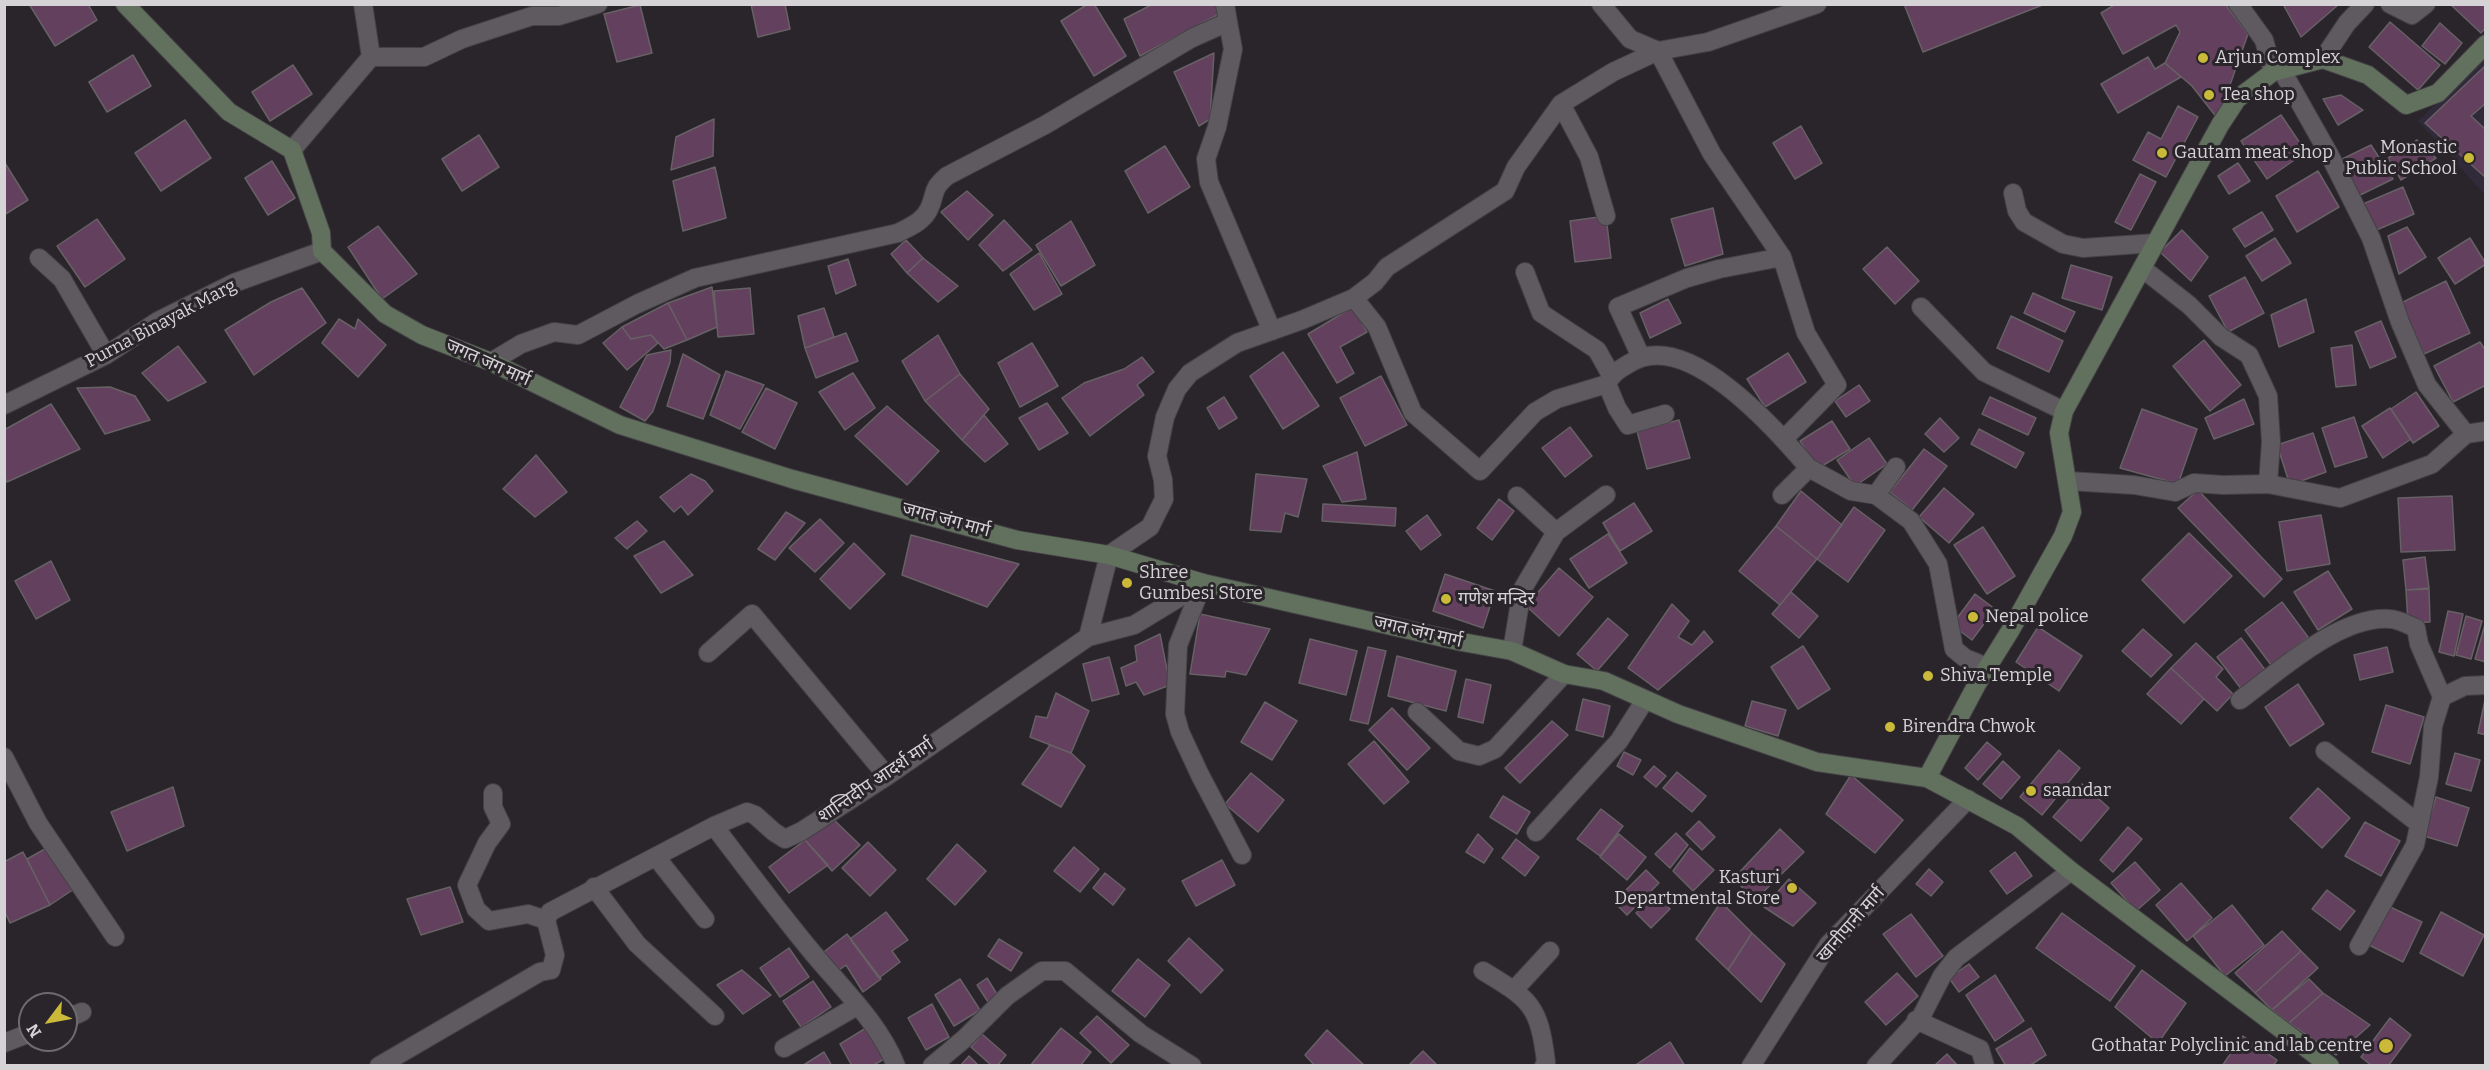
<!DOCTYPE html>
<meta charset="utf-8">
<style>
body{margin:0}
#map{position:relative;width:2490px;height:1070px;overflow:hidden;background:#29252a;font-family:Bitter,serif}
canvas{display:block}
.frame{position:absolute;inset:0;border:6px solid #d6d3d7;pointer-events:none}
.north{position:absolute;left:18px;top:992px;width:60px;height:60px;box-sizing:border-box;background:#29252a;border:2px solid #6e6b6f;border-radius:50%;rotate:238deg;font-size:16px;font-weight:700;line-height:24px;text-align:center;color:#d6d3d7}
.north::after{content:'';display:block;margin:auto;width:21px;height:27px;background:#cbb939;clip-path:polygon(50% 0,100% 100%,50% 72%,0 100%)}
</style>
<div id="map">
<canvas width="2490" height="1070"></canvas>
<div class="frame"></div>
<div class="north">N</div>
</div>
<script>
const ctx = document.querySelector('canvas').getContext('2d');
ctx.lineJoin = 'round';
function paint(path, color) { ctx.fillStyle = color; ctx.fill(path, 'evenodd'); }
function trace(path, color, width, dash) { ctx.strokeStyle = color; ctx.lineWidth = width; ctx.lineCap = dash ? 'butt' : 'round'; ctx.setLineDash(dash || []); ctx.stroke(path); }
function write(font, color, halo, rows, align = 'center') {
  ctx.font = font + ' Bitter,"Noto Sans Devanagari",serif'; ctx.lineWidth = 6; ctx.setLineDash([]); ctx.textBaseline = 'middle'; ctx.strokeStyle = halo; ctx.fillStyle = color; for (const [text, x, y, turn = 0] of rows) {
    ctx.save(); ctx.translate(x, y); ctx.rotate((+turn || 0) * Math.PI / 180); ctx.textAlign = isNaN(turn) ? turn : align; if (halo) ctx.strokeText(text, 0, 0); ctx.fillText(text, 0, 0); ctx.restore();
  }
}
paint(new Path2D(`
 M2485 60V195L2418 121 2480 61Z`), '#312a3b');
const building = new Path2D(`
 M29 4H88L97 20 55 46Z
 M751 4H785L790 29 758 37Z
 M1088 4H1094L1126 56 1094 76 1061 21Z
 M1153 4H1220L1223 12 1140 56 1124 19Z
 M1904 4H2045L1923 52Z
 M2116 4H2225L2248 34 2218 119 2192 86 2165 63 2180 32 2176 25 2123 54 2101 13Z
 M2287 4H2338V5L2301 37 2284 6Z
 M2450 4H2486V27L2481 33Z
 M640 5 652 53 617 62 604 14Z
 M2390 22 2440 65 2418 90 2369 47Z
 M2440 23 2462 43 2445 64 2422 46Z
 M1214 53 1210 119 1199 126 1174 72Z
 M133 55 151 86 107 112 89 82Z
 M2148 57 2155 69 2165 63 2181 77 2118 113 2101 84Z
 M293 65 312 94 270 121 252 92Z
 M2485 66 2486 103 2471 116 2486 130V178L2425 123Z
 M2341 95 2363 110 2338 125 2323 99Z
 M2178 106 2198 117 2166 177 2133 160 2148 132 2161 139Z
 M2281 115 2306 152 2267 179 2241 141Z
 M714 119 713 156 671 170 676 137Z
 M185 120 211 158 161 191 135 153Z
 M1801 126 1822 163 1795 179 1773 143Z
 M479 135 499 167 462 191 442 159Z
 M2417 140 2436 158 2401 180 2388 158Z
 M2371 145 2393 179 2356 197 2334 163Z
 M1165 146 1190 187 1148 213 1125 171Z
 M272 161 295 198 268 215 245 178Z
 M5 163 28 200 4 215V164Z
 M2238 163 2250 181 2229 194 2218 176Z
 M715 167 726 218 683 231 673 181Z
 M2318 171 2339 207 2297 232 2276 196Z
 M2140 174 2156 182 2131 230 2115 222Z
 M2403 187 2414 214 2374 231 2363 204Z
 M967 191 993 215 968 240 941 212Z
 M1713 208 1723 254 1685 266 1671 219Z
 M2262 212 2273 230 2245 247 2233 229Z
 M1606 216 1611 258 1575 262 1570 221Z
 M97 219 125 259 85 287 57 246Z
 M1004 220 1032 250 1003 271 979 245Z
 M1071 221 1095 265 1061 286 1036 245Z
 M378 226 417 274 382 299 348 247Z
 M2407 227 2426 257 2399 274 2388 236Z
 M2182 230 2208 257 2191 281 2160 252Z
 M2275 238 2291 263 2262 281 2246 256Z
 M2470 238 2486 264 2455 284 2438 258Z
 M906 240 923 258 907 273 891 254Z
 M1887 247 1919 281 1895 304 1863 269Z
 M1039 253 1062 294 1034 310 1010 274Z
 M923 258 958 286 938 302 907 273Z
 M848 259 856 285 836 294 828 266Z
 M2071 265 2112 277 2102 310 2062 298Z
 M2245 277 2264 313 2228 332 2209 296Z
 M2446 281 2470 333 2424 354 2401 303Z
 M712 287 717 327 687 340 668 303Z
 M302 288 326 323 254 375 225 330 271 302Z
 M750 288 754 334 718 337 714 291Z
 M2033 293 2075 312 2065 332 2024 313Z
 M1668 299 1681 323 1650 338 1640 313Z
 M2306 299 2314 332 2279 347 2271 315Z
 M668 303 687 340 664 349 651 335 631 339 622 327Z
 M1353 307 1367 332 1340 347 1354 373 1337 383 1308 334Z
 M824 308 834 337 805 348 798 316Z
 M2011 316 2063 341 2049 372 1997 348Z
 M339 319 355 329 358 319 386 345 358 377 322 343Z
 M2381 321 2396 357 2370 368 2355 332Z
 M622 327 631 339 651 335 658 343 627 370 603 343Z
 M846 333 858 361 816 378 805 348Z
 M938 335 960 374 925 401 902 361Z
 M2204 340 2241 385 2210 411 2173 366Z
 M2480 342 2486 351V385L2453 402 2434 366Z
 M1032 343 1058 386 1020 407 998 363Z
 M2352 345 2356 385 2336 387 2331 348Z
 M178 346 206 382 168 401 142 373Z
 M671 350 670 362 653 411 645 421 620 407 647 355Z
 M1283 352 1319 406 1283 429 1250 376Z
 M1788 353 1806 382 1765 407 1747 379Z
 M683 354 720 375 703 419 667 406Z
 M1142 357 1154 372 1137 385 1144 395 1090 436 1062 398 1084 383 1124 369Z
 M726 371 764 385 740 429 710 415Z
 M853 373 875 408 845 430 819 392Z
 M960 374 989 409 962 440 925 401Z
 M1381 376 1407 425 1365 446 1340 398Z
 M1859 385 1870 401 1846 417 1835 401Z
 M110 387 135 396 150 420 105 434 77 388Z
 M766 388 797 403 775 449 742 432Z
 M2416 392 2439 426 2413 443 2391 409Z
 M1224 397 1237 418 1219 429 1207 408Z
 M1990 397 2036 418 2028 435 1982 414Z
 M2244 399 2254 424 2214 439 2205 418Z
 M1047 403 1068 433 1039 450 1019 418Z
 M51 404 80 449 7 482 4 476V430Z
 M887 406 939 451 907 485 855 436Z
 M2390 408 2411 439 2383 458 2362 426Z
 M2142 409 2197 429 2178 484 2120 468Z
 M984 415 1008 444 985 462 962 440Z
 M2354 417 2367 457 2335 467 2322 428Z
 M1940 418 1959 438 1944 452 1925 434Z
 M1679 420 1690 458 1647 469 1637 431Z
 M1832 421 1850 449 1817 469 1800 441Z
 M1570 427 1592 456 1565 477 1542 448Z
 M1979 429 2024 453 2016 468 1971 444Z
 M2313 433 2326 472 2290 485 2277 445Z
 M1869 438 1887 464 1855 486 1837 460Z
 M1924 449 1947 466 1912 510 1890 492Z
 M1357 452 1366 499 1342 502 1323 466Z
 M536 455 567 492 535 517 503 489Z
 M691 474 705 481 713 491 688 515 681 506 674 512 660 497Z
 M1256 474 1307 479 1298 517 1285 513 1281 532 1250 530Z
 M1944 488 1974 514 1949 543 1919 517Z
 M2198 490 2282 579 2264 597 2178 508Z
 M1801 491 1842 525 1817 559 1776 526Z
 M2452 496 2455 550 2401 552 2398 498Z
 M1499 499 1514 511 1492 540 1477 528Z
 M1634 503 1652 531 1620 551 1603 523Z
 M1323 504 1396 508 1395 526 1322 521Z
 M1854 507 1885 530 1848 582 1817 559Z
 M786 512 805 523 775 560 758 549Z
 M1427 515 1441 535 1421 550 1406 531Z
 M2321 515 2330 564 2287 571 2279 522Z
 M820 519 844 543 815 572 789 548Z
 M637 521 647 531 627 549 615 538Z
 M1776 526 1817 559 1780 605 1739 571Z
 M1983 527 2015 576 1987 594 1954 545Z
 M2189 533 2232 576 2184 623 2142 580Z
 M1608 534 1627 563 1589 588 1570 559Z
 M911 535 1019 564 987 607 902 575Z
 M664 541 693 575 661 593 634 556Z
 M854 543 885 574 850 609 820 579Z
 M2425 557 2429 588 2406 590 2403 560Z
 M51 561 70 600 36 619 15 581Z
 M1559 568 1593 597 1559 636 1526 606Z
 M2328 571 2352 609 2318 630 2294 592Z
 M1445 574 1495 591 1483 628 1433 611Z
 M2429 589 2430 622 2408 623 2406 590Z
 M1791 592 1818 616 1799 638 1772 614Z
 M1975 594 1995 609 1972 640 1952 625Z
 M2282 602 2308 637 2271 665 2245 630Z
 M1672 604 1689 621 1678 637 1692 645 1704 631 1713 642 1658 690 1628 668Z
 M2448 611 2463 614 2454 656 2439 652Z
 M1200 614 1270 629 1246 675 1226 671 1225 677 1190 674Z
 M2466 616 2482 621 2471 659 2456 655Z
 M1608 618 1628 635 1597 671 1577 654Z
 M2486 621V662L2475 659Z
 M2038 627 2082 656 2059 691 2016 662Z
 M2143 629 2172 655 2151 677 2122 651Z
 M1160 634 1170 685 1144 695 1136 682 1126 686 1121 668 1137 661 1135 646Z
 M2241 638 2266 671 2242 690 2217 657Z
 M1310 639 1357 651 1346 695 1299 683Z
 M2196 643 2223 669 2216 677 2233 694 2217 711 2171 668Z
 M1803 646 1830 689 1798 709 1771 667Z
 M1368 647 1386 651 1368 724 1350 720Z
 M2387 647 2393 672 2360 680 2354 655Z
 M1397 656 1456 671 1446 711 1388 696Z
 M1109 657 1119 694 1092 701 1083 664Z
 M2171 668 2204 699 2181 724 2147 694Z
 M1466 679 1491 685 1483 723 1458 717Z
 M2298 684 2324 724 2290 746 2265 707Z
 M1056 693 1089 711 1071 753 1030 737 1036 716 1047 718Z
 M1583 699 1610 706 1603 737 1576 730Z
 M2485 700H2486V735L2478 733Z
 M1752 701 1786 710 1778 736 1745 726Z
 M1265 702 1297 721 1272 760 1241 742Z
 M2386 705 2424 717 2410 764 2372 752Z
 M1392 708 1430 748 1407 770 1369 730Z
 M1552 721 1568 735 1520 783 1505 768Z
 M1374 741 1409 782 1384 804 1348 764Z
 M1987 742 2001 754 1978 780 1965 768Z
 M1050 745 1071 753 1085 766 1061 807 1022 784Z
 M2059 750 2080 768 2042 815 2020 797Z
 M1624 752 1641 760 1633 775 1617 766Z
 M2455 753 2480 760 2471 791 2446 784Z
 M2003 761 2020 777 2001 799 1983 784Z
 M1654 766 1666 776 1656 787 1644 777Z
 M1677 772 1706 796 1692 812 1663 788Z
 M1251 773 1284 800 1258 832 1225 804Z
 M1851 775 1903 820 1875 853 1826 814Z
 M2082 784 2109 808 2081 841 2053 817Z
 M173 787 184 826 127 851 111 812Z
 M2318 788 2350 818 2322 848 2290 818Z
 M1503 796 1530 812 1517 834 1490 817Z
 M2436 797 2469 808 2457 846 2424 836Z
 M1601 809 1623 826 1600 856 1577 839Z
 M833 819 860 845 832 871 805 840Z
 M1699 821 1715 837 1702 850 1686 834Z
 M2365 822 2400 841 2381 876 2345 856Z
 M2128 827 2142 839 2113 872 2100 860Z
 M1780 829 1804 852 1754 901 1734 878Z
 M1676 833 1688 845 1670 868 1655 854Z
 M1478 834 1493 849 1484 863 1466 852Z
 M1619 834 1646 857 1627 880 1600 857Z
 M1516 839 1539 857 1525 876 1502 858Z
 M805 840 828 865 789 893 769 867Z
 M868 842 896 870 870 896 842 868Z
 M957 844 986 871 955 905 927 879Z
 M52 845 74 889 50 905 27 859Z
 M1074 847 1099 869 1080 892 1054 871Z
 M1690 848 1714 870 1693 891 1673 871Z
 M23 852 50 905 10 923 4 910V862Z
 M2015 852 2032 876 2007 894 1990 871Z
 M1222 860 1235 885 1196 906 1182 881Z
 M2135 862 2160 890 2136 911 2111 883Z
 M1929 869 1943 882 1931 896 1916 884Z
 M1646 870 1659 883 1627 915 1614 902Z
 M1105 873 1125 889 1113 905 1093 888Z
 M1789 879 1816 903 1793 926 1764 907Z
 M2181 883 2212 918 2187 941 2156 905Z
 M450 887 463 922 421 935 407 899Z
 M2327 890 2355 911 2340 930 2312 909Z
 M1655 894 1670 909 1651 928 1636 913Z
 M1721 902 1752 933 1728 970 1696 939Z
 M2232 905 2264 945 2225 976 2193 936Z
 M2386 905 2422 922 2403 962 2367 944Z
 M886 912 908 940 892 951 900 962 879 978 850 939Z
 M2441 912 2484 935 2463 976 2420 953Z
 M2062 913 2135 966 2110 1001 2036 948Z
 M1911 914 1943 956 1916 977 1883 934Z
 M2282 931 2301 951 2255 993 2235 973Z
 M1752 933 1785 964 1761 1002 1728 970Z
 M847 934 881 979 863 992 846 965 835 973 821 954Z
 M1189 938 1223 970 1201 993 1168 961Z
 M999 939 1022 953 1011 971 988 956Z
 M789 948 809 977 780 997 760 968Z
 M2301 951 2318 968 2272 1010 2255 993Z
 M1138 959 1170 985 1145 1017 1112 991Z
 M1969 964 1979 977 1959 992 1949 978Z
 M742 970 771 995 743 1014 717 985Z
 M2142 970 2186 1003 2158 1043 2115 1007Z
 M1897 973 1918 996 1886 1025 1865 1002Z
 M1995 975 2024 1021 1995 1041 1966 995Z
 M987 978 1000 999 990 1005 977 985Z
 M960 979 980 1010 954 1026 935 995Z
 M2309 979 2323 993 2289 1023 2272 1010Z
 M813 981 831 1007 801 1027 783 1001Z
 M2323 993 2370 1025 2336 1055 2289 1023Z
 M932 1004 949 1037 926 1050 908 1018Z
 M1097 1016 1129 1045 1111 1063 1080 1033Z
 M2390 1018 2411 1035 2388 1066H2372L2361 1057Z
 M866 1028 884 1059 872 1066H852L840 1044Z
 M1061 1028 1091 1052 1080 1066H1030Z
 M2031 1028 2046 1055 2029 1066H2006L1996 1049Z
 M1327 1030 1365 1066H1315L1305 1055Z
 M982 1034 1006 1055 997 1066H992L971 1047Z
 M2243 1036 2277 1060 2273 1066H2222Z
 M1670 1042 1685 1066H1634Z
 M1423 1051 1438 1066H1408Z
 M824 1052 832 1066H802Z
 M1947 1054 1958 1066H1934Z
 M969 1056 979 1066H960Z`);
paint(building, '#63405d');
trace(building, '#676166', 1.5);
const street = new Path2D(`
 M1601 4 1630 39 1658 51 1712 154 1782 257 1806 333 1837 385 1784 439
 M2238 4 2264 40 2273 72
 M2390 4 2412 15 2426 4
 M1228 22 1233 49 1217 127 1206 159 1209 182 1272 331
 M371 57H424L462 39 532 16H559L598 4
 M2323 59 2347 23 2365 4
 M2281 69 2330 156 2371 238 2400 322 2427 385 2466 434
 M1561 104 1589 157 1606 216
 M292 150 371 57 363 4
 M2013 193 2017 211 2024 222 2063 244 2083 248 2155 243
 M39 258 62 279 106 355
 M2143 269 2189 305 2221 337 2249 355 2268 396 2271 442 2268 484 2340 498 2432 464 2466 434 2486 431
 M1525 272 1541 313 1597 350 1611 375
 M1921 307 1984 372 2064 411
 M1641 357 1618 307 1687 278 1719 269 1782 257
 M491 362 521 344 554 332 578 335 637 304 695 278 898 233C909 227 923 222 929 209 937 192 930 191 947 176L1045 125 1192 38 1228 22 1225 4
 M1607 384 1617 408 1628 425 1665 414
 M4 405 106 355 158 321 234 283 322 251
 M1896 467 1876 495 1911 521 1938 564 1954 649 1965 658 1987 667
 M1809 468C1775 429 1687 327 1630 363 1620 369 1612 373 1607 384L1557 399 1535 412 1480 471 1413 413 1377 327 1354 298 1375 282 1387 267 1505 191 1516 167 1561 104 1613 72 1658 51 1708 42 1817 4
 M2068 481 2134 485 2175 492 2194 483 2223 485 2268 484
 M1782 495 1809 468 1851 491 1876 495
 M1517 496 1556 532
 M1203 583 1178 645 1175 714 1180 732 1200 775 1242 855
 M1088 637 1109 555 1150 527 1164 499 1163 480 1157 456 1165 417 1177 389 1190 373 1237 343 1302 320 1354 298
 M1512 651 1522 590 1556 532 1606 495
 M708 653 752 614 887 776
 M2442 697 2465 686 2486 685
 M2240 700C2278 672 2340 615 2390 619 2398 619 2408 625 2416 628L2419 644 2442 697 2433 726 2429 777 2415 845 2359 946
 M1417 712 1459 751 1479 756 1495 749 1564 674
 M2325 751 2418 823
 M4 757 38 823 115 937
 M493 793V807L501 824 487 843 467 885 476 909 489 921 528 914 546 920
 M714 826C746 868 778 911 812 952 841 987 880 1024 896 1066
 M1536 832 1619 741 1645 700
 M656 857 705 919
 M594 887 637 944 715 1016
 M1483 971C1531 1000 1539 1005 1546 1062L1544 1066
 M1514 990 1550 951
 M66 1019 82 1012
 M1916 1020 1980 1049 1985 1066
 M4 1043 30 1033
 M784 1048 857 1006
 M379 1066 540 972 551 970 555 955 546 920 550 912 714 826 747 812 755 815 774 832 785 839 802 831 887 776 1088 637 1134 625 1203 583
 M932 1066 964 1039 1007 996 1042 971H1065L1141 1034 1192 1066
 M1751 1066 1828 945 1968 799
 M1876 1066 1921 1017 1942 976 1956 958 2071 871`);
const secondary = new Path2D(`
 M125 4 229 112 292 150 321 233 322 251 385 314 422 335 491 362 620 425 792 479 1017 540 1109 555 1203 583 1462 642 1512 651 1564 674 1604 681 1678 714 1817 762 1927 778 2017 826 2071 871 2330 1066
 M1927 778 1977 684 2010 631 2063 536 2072 512 2059 433 2064 411 2220 125 2237 99 2273 72 2323 59 2368 75 2406 105 2438 93 2486 44`);
trace(street, '#444146', 20);
trace(secondary, '#444146', 20);
trace(street, '#5e5a60', 18);
trace(secondary, '#62715e', 18);
for (const [x, y, r, color] of [
 [2203,58,6,"#cbb939"],
 [2209,95,6,"#cbb939"],
 [2162,153,6,"#cbb939"],
 [2469,158,6,"#cbb939"],
 [1127,583,6,"#cbb939"],
 [1446,599,6,"#cbb939"],
 [1973,617,6,"#cbb939"],
 [1928,676,6,"#cbb939"],
 [1890,727,6,"#cbb939"],
 [2031,791,6,"#cbb939"],
 [1792,888,6,"#cbb939"],
 [2386,1046,8,"#cbb939"]
]) { const dot = new Path2D(); dot.arc(x, y, r, 0, 2 * Math.PI); ctx.fillStyle = color; ctx.fill(dot); trace(dot, '#29252a', 2); }
write('18px', '#d6d3d7', '#29252a', [
 ["Arjun Complex",2215,58],
 ["Tea shop",2221,95],
 ["Monastic",2457,148,"right"],
 ["Public School",2457,169,"right"],
 ["Gautam meat shop",2174,153],
 ["Shree",1139,573],
 ["Gumbesi Store",1139,594],
 ["गणेश मन्दिर",1458,599],
 ["Nepal police",1985,617],
 ["Shiva Temple",1940,676],
 ["Birendra Chwok",1902,727],
 ["saandar",2043,791],
 ["Kasturi",1780,878,"right"],
 ["Departmental Store",1780,899,"right"],
 ["Gothatar Polyclinic and lab centre",2372,1046,"right"]
], 'left');
write('18px', '#d6d3d7', '#29252a', [
 ["Purna Binayak Marg",161,324,-28],
 ["जगत जंग मार्ग",488,363,24],
 ["जगत जंग मार्ग",946,520,15],
 ["जगत जंग मार्ग",1418,632,13],
 ["शान्तिदीप आदर्श मार्ग",876,781,-34],
 ["खानीपानी मार्ग",1851,925,-49]
]);
</script>
